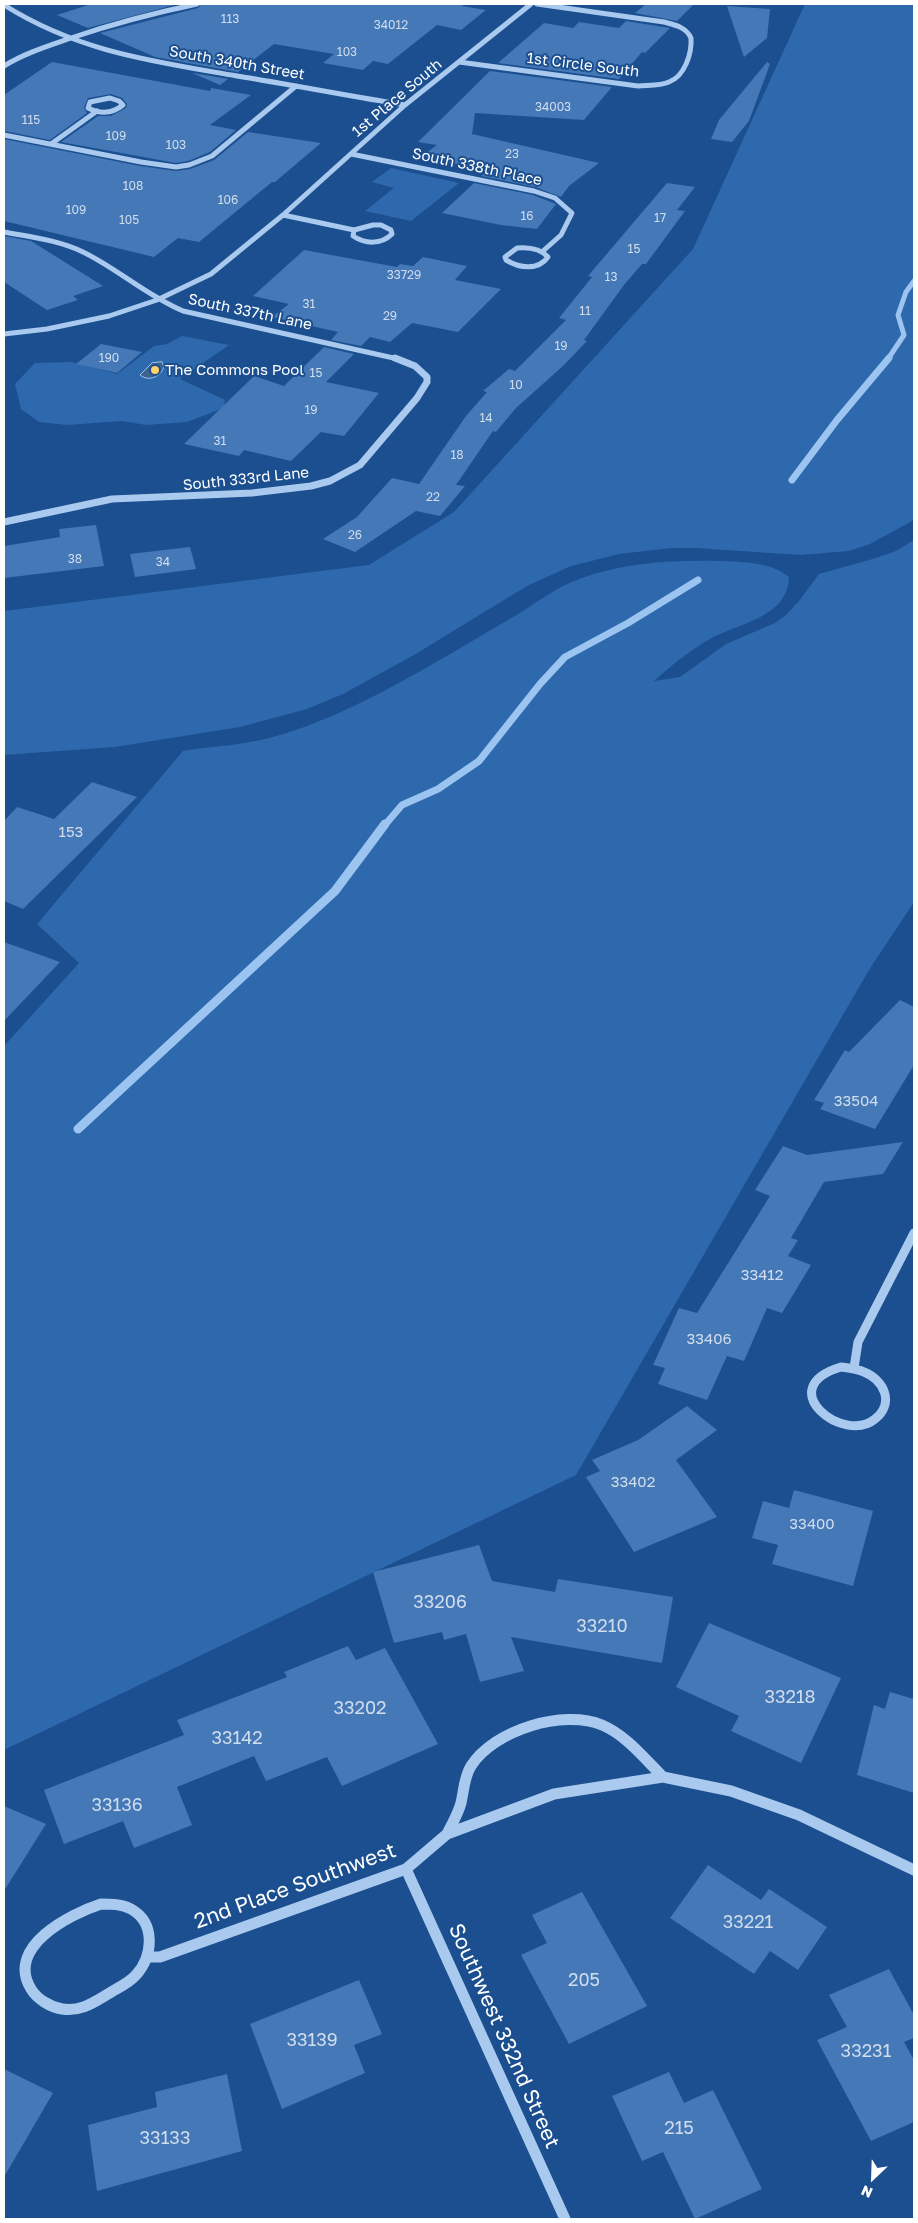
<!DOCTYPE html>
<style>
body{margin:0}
#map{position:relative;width:918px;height:2223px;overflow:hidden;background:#1b4f8f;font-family:"Golos Text",sans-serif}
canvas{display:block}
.frame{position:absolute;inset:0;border:5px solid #fff;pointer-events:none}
.north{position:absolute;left:848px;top:2153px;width:50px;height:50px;-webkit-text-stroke:4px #1b4f8f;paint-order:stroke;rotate:204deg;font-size:14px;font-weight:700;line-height:20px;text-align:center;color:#fff}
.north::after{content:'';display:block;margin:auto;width:18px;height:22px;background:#fff;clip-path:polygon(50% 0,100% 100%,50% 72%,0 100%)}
</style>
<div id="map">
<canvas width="918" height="2223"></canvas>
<div class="frame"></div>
<div class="north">N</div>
</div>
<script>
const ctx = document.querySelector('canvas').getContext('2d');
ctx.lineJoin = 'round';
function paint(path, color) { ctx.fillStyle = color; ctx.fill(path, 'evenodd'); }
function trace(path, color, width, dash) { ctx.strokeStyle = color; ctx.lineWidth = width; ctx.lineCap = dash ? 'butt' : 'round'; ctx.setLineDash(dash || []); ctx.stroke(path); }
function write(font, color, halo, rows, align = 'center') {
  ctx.font = font + ' "Golos Text",sans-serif'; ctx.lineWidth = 4; ctx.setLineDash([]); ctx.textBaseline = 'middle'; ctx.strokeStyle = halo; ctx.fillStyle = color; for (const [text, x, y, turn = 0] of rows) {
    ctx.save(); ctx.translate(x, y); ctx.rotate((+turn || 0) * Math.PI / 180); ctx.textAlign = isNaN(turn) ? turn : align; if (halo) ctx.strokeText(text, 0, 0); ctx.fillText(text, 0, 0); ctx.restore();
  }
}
paint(new Path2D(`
 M805 4H914V520L870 544 849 551 800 555 696 548H671L619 554 571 566 527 586 414 655 343 694 307 709 240 727 115 747 4 755V611L369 565 454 512 693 249Z
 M391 168 459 183 411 221 365 211 394 188 372 182Z
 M182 336 229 345 180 379 225 400 224 408 187 422 146 425 122 421 67 425 39 422 21 409 15 384 35 363 71 362 117 374 154 346 167 344Z
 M914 540V902L869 970 576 1475 4 1750V1046L79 963 37 924 183 751C213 746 245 745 273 737 296 731 320 721 341 712 399 686 454 651 510 619 534 605 555 587 582 578 627 562 673 560 720 561 743 562 771 562 789 577 788 618 738 623 710 639 689 651 672 665 654 681L680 677 726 644 775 623 786 615 799 601 819 574 876 558 896 551Z`), '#2e69ad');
const water = new Path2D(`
 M162 362 164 367C160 377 149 382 140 375L152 363Z`);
paint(water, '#3c6290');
trace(water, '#9cc4f0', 1);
trace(new Path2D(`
 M888 359 904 335 898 315 906 292 914 281`), '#9cc4f0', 5);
trace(new Path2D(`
 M792 480 837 420 889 358
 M384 826 402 805 438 789 479 761 540 684 565 657 628 623 698 580`), '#9cc4f0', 7);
trace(new Path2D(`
 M78 1129 335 891 385 824`), '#9cc4f0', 9);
paint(new Path2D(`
 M91 4H178L88 28 57 15Z
 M201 4H464L462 6 486 10 461 30 437 25 388 64 373 61 363 70 323 63 334 54 274 44 238 72 155 57 100 33 198 8Z
 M646 4H694L677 21 635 13Z
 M727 6 770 9 767 38 744 57Z
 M626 21 670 28 645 53 642 52 619 79 498 63 544 23 573 28 579 22 619 28Z
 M52 62 210 91 211 88 251 95 210 125 236 130 210 152 188 161 176 163 61 142 98 116H111L126 108 127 104 122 98 111 94 88 98 84 108 87 113 50 140 4 131V95Z
 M767 62 770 64 749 121 732 142 711 139 719 120Z
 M490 71 612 87 584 120 475 113 472 134 599 163 569 186 561 197 535 187 481 176 487 171 422 156 437 145 418 142Z
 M192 73 205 75 228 79 220 85Z
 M248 132 321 143 275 182H272L199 242 178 238 154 257 4 221V139L140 166 176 171 190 169 214 160Z
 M474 183 533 195 556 204 537 229 501 225 442 213Z
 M667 183 695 187 677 210 685 211 646 264H642L624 285 584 340 587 341 563 366 516 408 496 432 493 431 456 485 465 486 440 516 416 511 355 552 323 539 357 517 392 478 419 484 466 416 487 392 483 391 509 369 515 371 566 320 559 318 592 277 588 276Z
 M4 236 31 241 103 286 73 296 78 300 47 310 4 282Z
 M304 250 397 267 400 264 413 266 423 257 467 266 455 280 501 289 458 332 412 323 390 342 370 337 361 346 331 340 338 332 272 317 289 304 253 296Z
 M101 344 142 352 117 373 76 364Z
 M324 347 354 354 326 382 379 393 344 436 321 432 291 461 244 450 239 456 184 444 254 376 284 386Z
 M96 525 104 566 4 578V546L60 537 59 529Z
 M190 547 196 569 135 577 130 554Z
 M92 782 137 797 23 909 4 901V821L17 807 54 819Z
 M4 942 60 962 4 1021Z
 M900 1000 914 1007V1065L875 1129 820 1109 824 1103 814 1100 845 1050 849 1052Z
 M903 1142 883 1174 824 1182 791 1238 798 1240 788 1256 811 1265 782 1313 767 1308 744 1361 727 1356 707 1400 658 1384 665 1368 653 1365 679 1308 697 1313 770 1196 755 1190 783 1146 807 1155Z
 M687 1406 717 1430 676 1460 717 1517 634 1552 586 1477 600 1471 592 1460 638 1440Z
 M794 1490 873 1511 853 1586 772 1564 778 1545 752 1538 763 1501 789 1508Z
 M479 1545 492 1581 555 1592 558 1579 673 1597 662 1663 511 1637 524 1671 480 1682 466 1634 444 1640 442 1632 394 1643 373 1572Z
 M709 1623 841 1678 801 1763 731 1731 739 1716 676 1687Z
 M348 1646 356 1660 385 1648 438 1744 342 1786 327 1757 266 1781 254 1756 177 1787 192 1825 134 1848 123 1821 64 1844 44 1790 184 1735 177 1720 287 1677 284 1672Z
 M890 1692 914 1699V1793L857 1775 874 1705 885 1709Z
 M4 1806 46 1824 4 1891Z
 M708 1865 761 1900 769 1889 827 1927 798 1970 770 1951 754 1974 670 1918Z
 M582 1892 647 2006 569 2044 521 1955 547 1943 532 1915Z
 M889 1969 914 2015V2038L904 2042 914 2060V2122L871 2141 817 2040 847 2027 829 1995Z
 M359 1980 382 2034 354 2045 365 2073 282 2109 250 2024Z
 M4 2069 53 2093 4 2177Z
 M669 2072 684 2103 713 2090 762 2189 695 2219 663 2152 642 2161 612 2096Z
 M227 2074 242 2151 97 2191 88 2125 157 2107 155 2092Z`), '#4478b7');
trace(new Path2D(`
 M4 5C79 52 152 61 237 76 293 85 349 96 405 105
 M459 62 638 86C648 85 660 86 669 82 685 76 692 53 691 38 686 27 675 25 664 22L537 4
 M4 66C25 53 48 46 71 38 112 24 154 13 197 4
 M110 98 119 101 123 105C112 114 100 114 88 108L90 102Z
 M4 135 141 162 176 167 189 165 212 156 296 86
 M51 144 97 111
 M351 154 534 191 555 198 572 213 561 235 543 251
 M283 215 354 230
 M373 225H381L391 230 392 234C381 245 365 244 353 236L354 230Z
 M4 232C30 237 58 240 83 252 118 269 147 296 183 311L398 359
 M517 248C529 247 540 248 548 257 538 271 519 268 506 260L505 257Z
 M4 334 47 329 109 316 157 300 211 274 283 215 405 105 531 4`), '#a9c9ee', 5);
trace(new Path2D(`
 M4 522 112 499 252 493 311 486 330 481 360 465 417 398 427 382V377L415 366 395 358`), '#a9c9ee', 7);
trace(new Path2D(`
 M841 1367C848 1368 857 1369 864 1372 884 1380 895 1403 875 1419 844 1445 771 1388 841 1367Z
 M854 1368 858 1342 914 1233`), '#a9c9ee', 9);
trace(new Path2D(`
 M447 1834C452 1824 458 1814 461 1803 464 1790 464 1777 471 1766 494 1730 563 1709 602 1725 626 1735 645 1759 663 1777
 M406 1869 565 2219
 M101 1904C111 1904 122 1904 131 1909 156 1923 153 1956 136 1975 128 1984 117 1988 108 1994 93 2003 80 2012 62 2009 50 2007 37 1999 31 1989 5 1947 70 1914 101 1904Z
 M148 1957H160L406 1869 447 1834 554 1794 663 1777 731 1791 799 1815 914 1870`), '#a9c9ee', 11);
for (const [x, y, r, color] of [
 [155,370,5,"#ffd166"]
]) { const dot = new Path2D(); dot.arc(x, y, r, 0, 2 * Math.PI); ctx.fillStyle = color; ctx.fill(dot); trace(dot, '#1b4f8f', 2); }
write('12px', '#d0dded', null, [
 ["113",230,19],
 ["34012",391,25],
 ["103",347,52],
 ["34003",553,107],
 ["115",31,120],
 ["109",116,136],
 ["103",176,145],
 ["23",512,154],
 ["108",133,186],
 ["106",228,200],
 ["109",76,210],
 ["16",527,216],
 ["17",660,218],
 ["105",129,220],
 ["15",634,249],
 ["33729",404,275],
 ["13",611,277],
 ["31",309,304],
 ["11",585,311],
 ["29",390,316],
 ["19",561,346],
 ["190",109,358],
 ["15",316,373],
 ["10",516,385],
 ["19",311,410],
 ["14",486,418],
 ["31",220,441],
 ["18",457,455],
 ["22",433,497],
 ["26",355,535],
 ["38",75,559],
 ["34",163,562]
]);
write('15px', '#fff', '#1b4f8f', [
 ["South 340th Street",237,63,10],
 ["1st Circle South",583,65,7],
 ["1st Place South",397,98,-40],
 ["South 338th Place",477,167,12],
 ["South 337th Lane",250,312,12],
 ["South 333rd Lane",246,479,-6]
]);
write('15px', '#fff', '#1b4f8f', [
 ["The Commons Pool",165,370]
], 'left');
write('15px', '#d0dded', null, [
 ["153",71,832],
 ["33504",856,1101],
 ["33412",762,1275],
 ["33406",709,1339],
 ["33402",633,1482],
 ["33400",812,1524]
]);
write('18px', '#d0dded', null, [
 ["33206",440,1602],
 ["33210",602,1626],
 ["33218",790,1697],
 ["33202",360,1708],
 ["33142",237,1738],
 ["33136",117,1805],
 ["33221",748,1922],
 ["205",584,1980],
 ["33139",312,2040],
 ["33231",866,2051],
 ["215",679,2128],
 ["33133",165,2138]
]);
write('21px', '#fff', '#1b4f8f', [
 ["2nd Place Southwest",295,1886,-20],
 ["Southwest 332nd Street",504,2036,66]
]);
</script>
